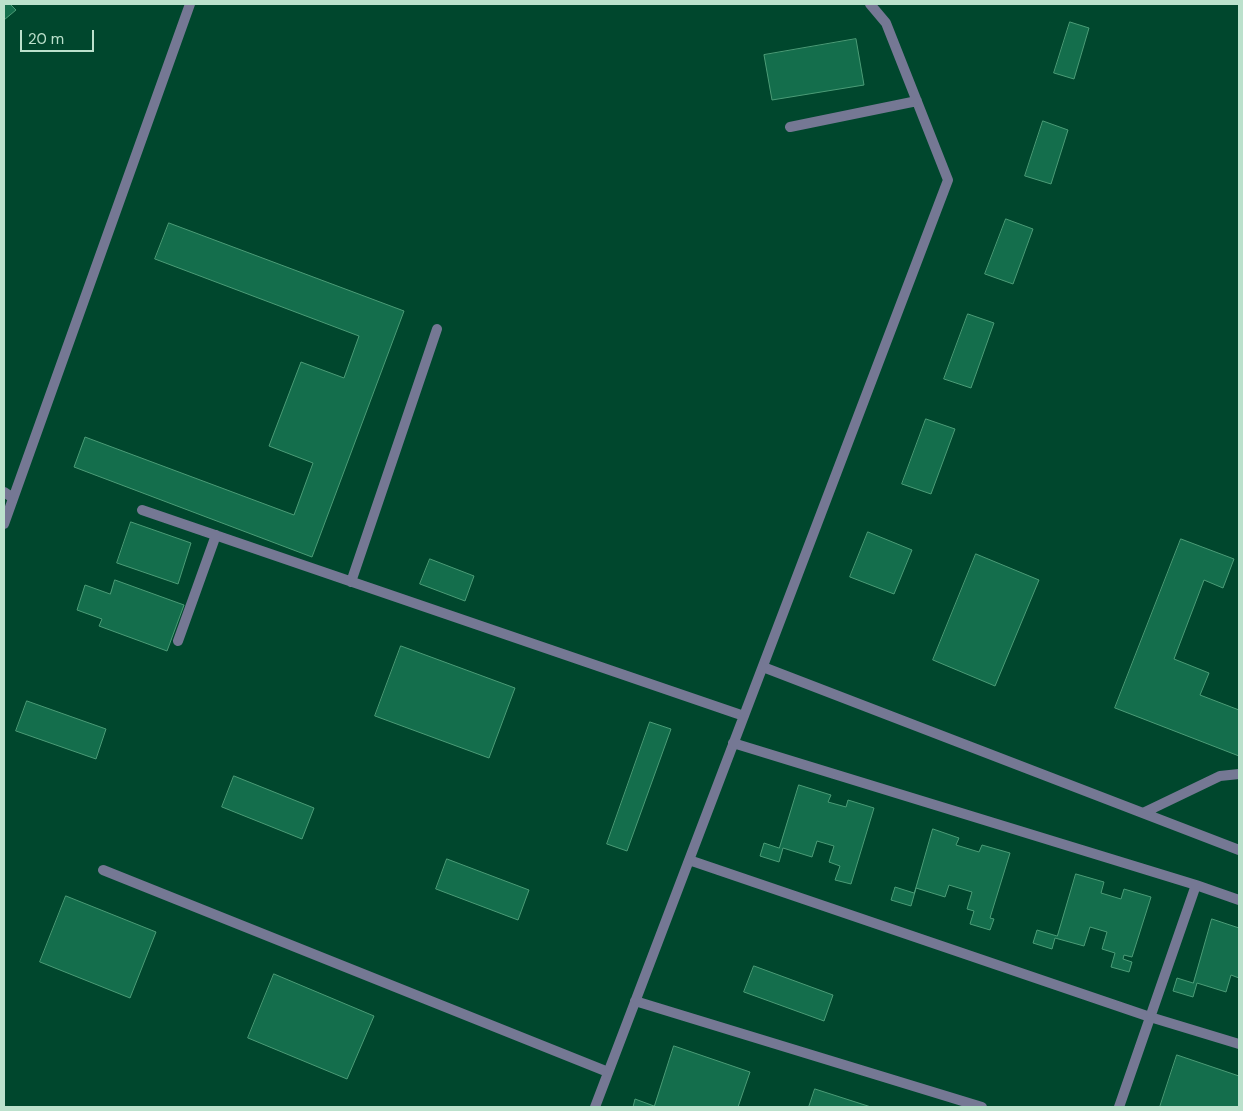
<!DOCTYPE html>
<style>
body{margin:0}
#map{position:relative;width:1243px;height:1111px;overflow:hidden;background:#00472d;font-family:"DM Sans",sans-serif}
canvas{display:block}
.frame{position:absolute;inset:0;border:5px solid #bbe1cc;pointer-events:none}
.scale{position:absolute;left:20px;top:30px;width:74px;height:22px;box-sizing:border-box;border:2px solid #bbe1cc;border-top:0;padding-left:6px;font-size:15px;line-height:18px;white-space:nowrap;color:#bbe1cc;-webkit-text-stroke:4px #00472d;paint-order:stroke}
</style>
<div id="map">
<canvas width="1243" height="1111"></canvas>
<div class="frame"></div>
<div class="scale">20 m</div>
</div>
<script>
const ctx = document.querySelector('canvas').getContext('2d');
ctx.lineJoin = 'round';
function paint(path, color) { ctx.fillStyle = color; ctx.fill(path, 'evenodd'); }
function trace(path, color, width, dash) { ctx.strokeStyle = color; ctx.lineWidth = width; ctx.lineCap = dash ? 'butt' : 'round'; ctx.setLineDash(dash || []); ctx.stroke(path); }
const building = new Path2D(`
 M4 4H10L16 10 4 20Z
 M1070 22 1089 28 1074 79 1054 73Z
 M856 39 864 85 772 100 764 55Z
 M1043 121 1068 130 1051 184 1025 176Z
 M1006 219 1033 229 1013 284 985 274Z
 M169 223 404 311 312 557 74 467 85 437 294 515 313 463 269 446 301 362 344 378 359 336 155 259Z
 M968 314 994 323 971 388 944 379Z
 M926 419 955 429 931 494 902 484Z
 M131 522 191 543 178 584 117 563Z
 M868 532 912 550 894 594 850 577Z
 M1181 539 1234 559 1223 588 1204 580 1174 659 1209 673 1200 695 1239 710V756L1115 708Z
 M976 554 1039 580 995 686 933 660Z
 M430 559 474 576 465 601 420 584Z
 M115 580 184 605 167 651 99 626 102 619 77 610 85 585 110 594Z
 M401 646 515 688 489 758 375 716Z
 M27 701 106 729 96 759 16 731Z
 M650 722 671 729 627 851 607 844Z
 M234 776 314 808 302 839 222 807Z
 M799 785 831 795 828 802 846 807 848 800 874 808 851 884 835 880 840 866 829 862 834 846 817 841 812 857 783 848 779 862 760 856 764 843 779 848Z
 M933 829 959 838 956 845 979 852 982 845 1010 853 990 918 994 919 990 930 970 924 974 911 967 909 972 892 949 885 945 897 916 888 911 906 891 900 895 887 914 893Z
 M447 859 529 890 518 920 436 889Z
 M1076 874 1104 882 1101 893 1121 899 1124 889 1151 897 1132 957 1124 955 1123 959 1132 962 1129 972 1111 967 1115 953 1102 949 1107 932 1090 927 1084 946 1055 938 1052 949 1033 943 1037 930 1057 936Z
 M66 896 156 932 130 998 40 962Z
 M1212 919 1239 928V978L1231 975 1226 992 1197 983 1193 997 1173 991 1177 978 1193 983Z
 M754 966 833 995 824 1021 744 992Z
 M274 974 374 1016 347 1079 248 1038Z
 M674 1046 750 1072 738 1107H633L635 1099 654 1106Z
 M1177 1055 1239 1076V1107H1160Z
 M815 1089 871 1107H809Z`);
paint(building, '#146e4c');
trace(building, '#4b9c77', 1);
trace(new Path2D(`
 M790 127 917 101
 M4 492 13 498
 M142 510 744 716
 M4 524 190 4
 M351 582 437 329
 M178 641 216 535
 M763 667 1239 850
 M733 743 1196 885 1239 900
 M1143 813 1220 776 1239 774
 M689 860 1150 1017 1239 1044
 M103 870 608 1072
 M635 1001 982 1107
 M595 1107 948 180 886 23 870 4
 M1119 1107 1196 885`), '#757894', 10);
</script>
